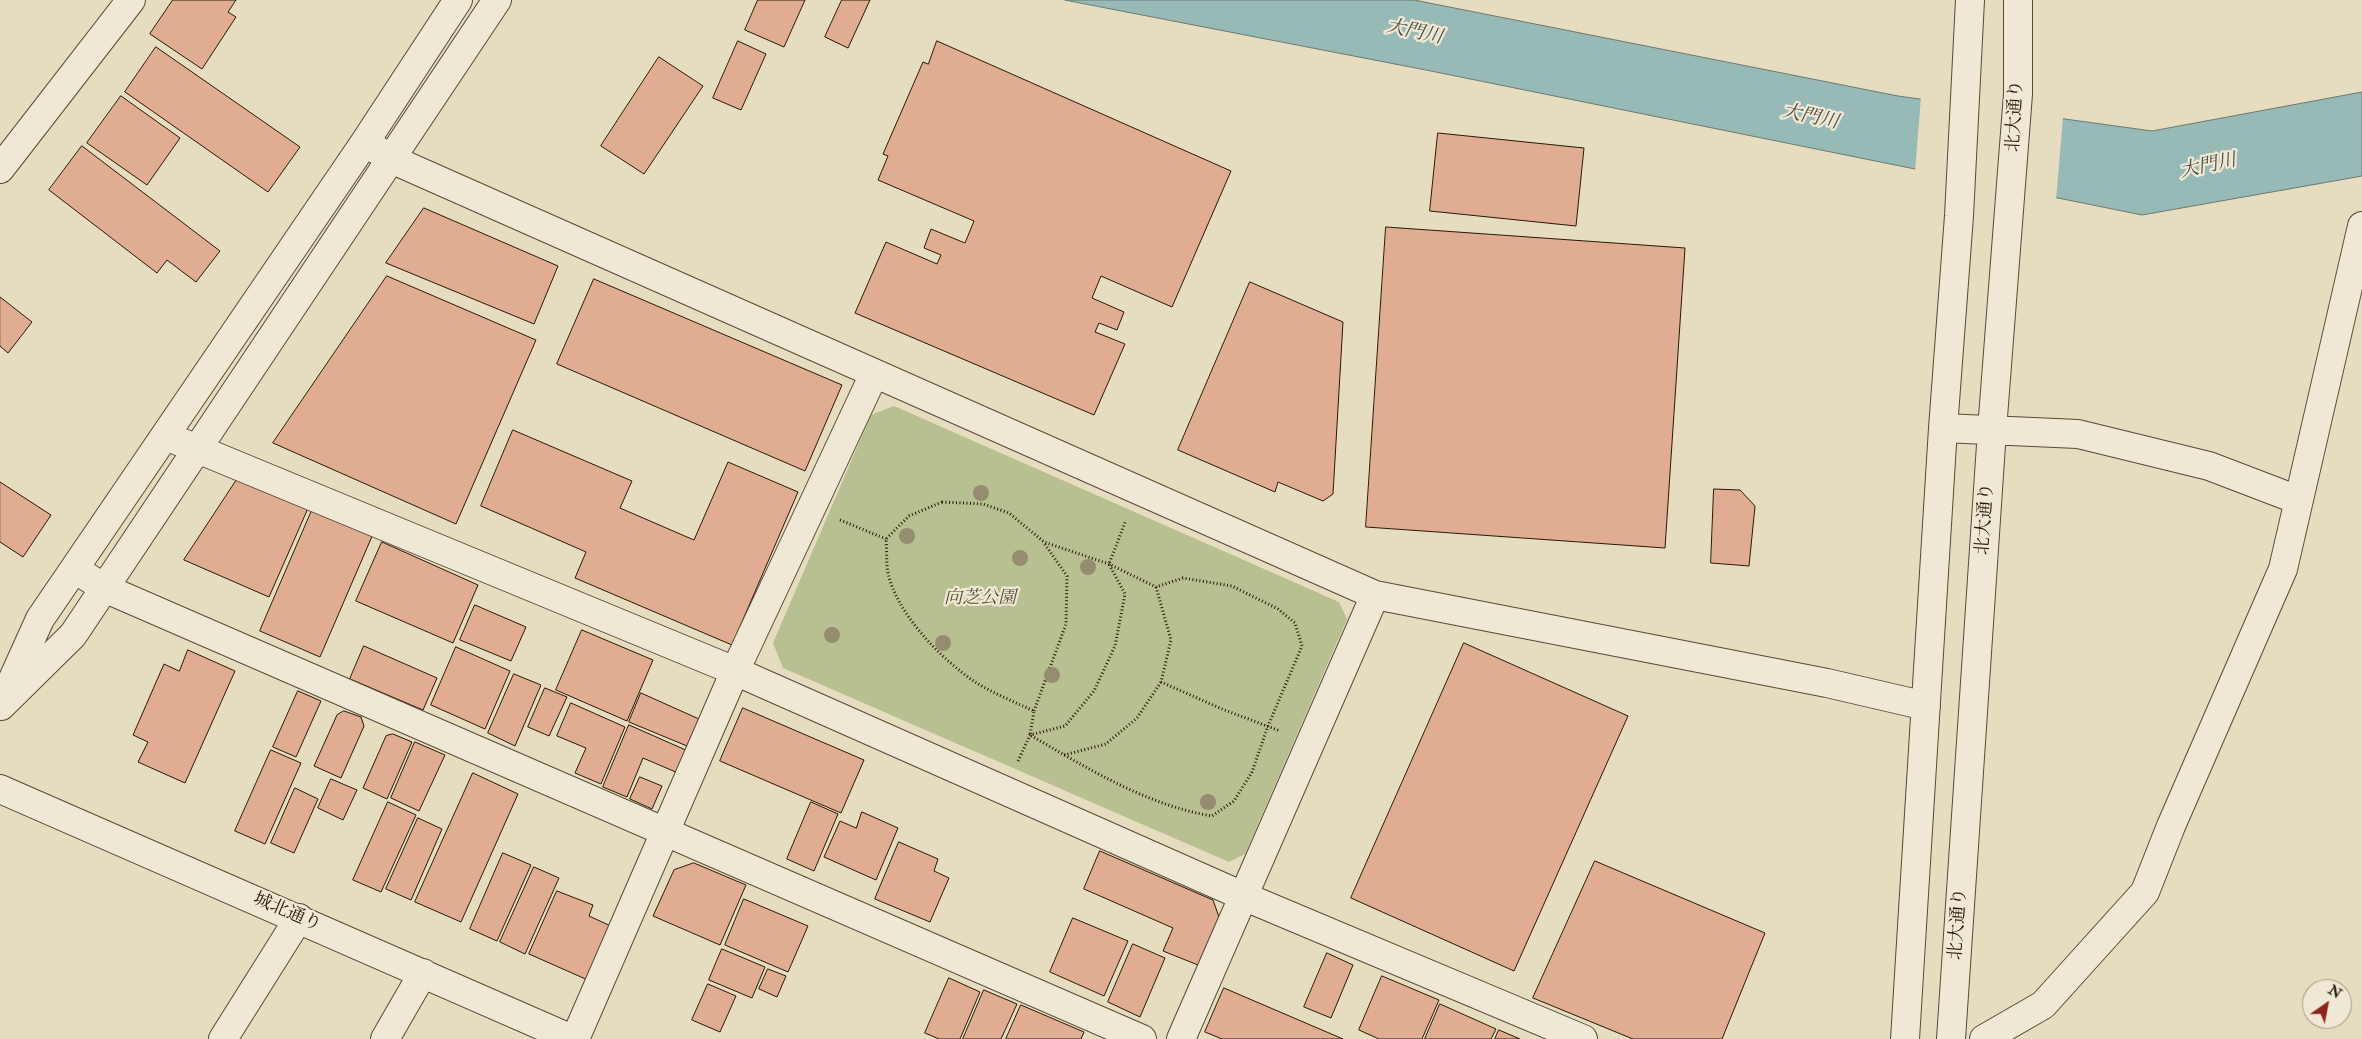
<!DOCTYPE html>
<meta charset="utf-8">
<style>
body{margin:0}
#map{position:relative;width:2362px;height:1039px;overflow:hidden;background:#e6dcbf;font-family:"IM FELL Double Pica",serif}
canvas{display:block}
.north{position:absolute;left:2302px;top:979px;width:50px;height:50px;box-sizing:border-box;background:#efe8d5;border:1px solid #a09582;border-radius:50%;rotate:33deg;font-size:14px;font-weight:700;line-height:20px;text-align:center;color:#291805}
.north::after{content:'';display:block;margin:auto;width:18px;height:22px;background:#8f2418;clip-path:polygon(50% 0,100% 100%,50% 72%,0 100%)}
</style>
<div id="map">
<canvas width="2362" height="1039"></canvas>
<div class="north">N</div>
</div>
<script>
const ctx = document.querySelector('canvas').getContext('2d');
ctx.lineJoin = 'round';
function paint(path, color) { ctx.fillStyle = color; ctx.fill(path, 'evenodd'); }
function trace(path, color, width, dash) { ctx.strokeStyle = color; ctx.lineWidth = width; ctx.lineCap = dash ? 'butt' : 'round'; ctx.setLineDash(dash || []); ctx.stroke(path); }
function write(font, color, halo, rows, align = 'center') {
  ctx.font = font + ' "IM FELL Double Pica","Noto Serif JP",serif'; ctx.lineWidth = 4.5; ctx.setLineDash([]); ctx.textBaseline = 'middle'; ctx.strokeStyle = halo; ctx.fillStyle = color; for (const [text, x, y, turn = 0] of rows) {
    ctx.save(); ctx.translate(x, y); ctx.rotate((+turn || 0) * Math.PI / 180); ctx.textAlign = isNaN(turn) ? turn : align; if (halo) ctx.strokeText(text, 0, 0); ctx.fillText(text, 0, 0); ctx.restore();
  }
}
paint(new Path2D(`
 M894 406 1339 602 1347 619 1245 854 1229 862 783 668 773 643 871 415Z`), '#b8bf90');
const water = new Path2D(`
 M1065 0H1414L1898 96 2152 131 2362 92V176L2142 215 1426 70Z`);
paint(water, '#97bab7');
trace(water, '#6b7970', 1);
paint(new Path2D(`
 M1921 97 2063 117 2056 200 1915 172Z`), '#e6dcbf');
const building = new Path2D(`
 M173 0H236L228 12 236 17 202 69 150 34Z
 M758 0H805L784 47 745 30Z
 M842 0H870L848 48 825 37Z
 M738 41 766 54 741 110 713 98Z
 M937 41 1231 171 1172 307 1101 276 1092 298 1124 312 1117 330 1099 323 1095 332 1125 344 1094 415 855 313 886 242 937 264 941 255 924 248 931 229 965 243 974 221 878 180 888 156 883 154 923 62 928 64Z
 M156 47 300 147 268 192 125 92Z
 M659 57 703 86 644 174 601 146Z
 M121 96 180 138 147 185 87 143Z
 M1438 133 1584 148 1576 226 1430 211Z
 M82 146 220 251 196 282 167 260 157 273 49 190Z
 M424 208 558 266 534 324 386 263Z
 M1386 227 1685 248 1665 548 1366 527Z
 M387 276 536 340 456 524 273 443Z
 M594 279 842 385 805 471 557 364Z
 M1250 282 1343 322 1333 494 1323 501 1278 482 1275 492 1178 450Z
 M0 297 32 322 8 353 0 346Z
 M513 430 632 481 620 508 694 540 728 462 798 492 732 645 575 578 586 552 481 506Z
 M238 478 309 506 269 597 184 560Z
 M0 482 51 515 23 557 0 542Z
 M1714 489 1740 490 1755 506 1749 566 1711 563Z
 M313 508 373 534 320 657 260 631Z
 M382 542 478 585 453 643 356 601Z
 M475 605 526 627 511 661 460 640Z
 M582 630 653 660 627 721 556 690Z
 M1464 643 1628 716 1514 971 1351 898Z
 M364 646 437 678 423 710 350 679Z
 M456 647 510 671 485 729 431 705Z
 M188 650 235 671 185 783 138 762 148 742 133 735 164 664 179 671Z
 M514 674 541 685 515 746 488 733Z
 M545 688 567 697 549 736 528 727Z
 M298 691 321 701 296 757 273 747Z
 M641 693 699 719 687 746 629 722Z
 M571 703 625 727 601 784 575 773 586 748 557 736Z
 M743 708 864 760 841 813 720 761Z
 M344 711 361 717 364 726 341 778 314 766 337 715Z
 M629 725 688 751 678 773 643 758 627 797 603 787Z
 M393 734 412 742 387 799 363 788 386 736Z
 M415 742 445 755 419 811 391 798Z
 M271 750 301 763 265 844 235 831Z
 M473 773 518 794 461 922 415 902Z
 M640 777 662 786 652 809 630 799Z
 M331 779 357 790 343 820 318 808Z
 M295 788 318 799 294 853 271 843Z
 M388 802 416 815 381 892 353 880Z
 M811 802 838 814 814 871 787 859Z
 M862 812 898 828 876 880 824 857 840 821 856 828Z
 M418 818 442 829 411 900 386 889Z
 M899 842 938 859 934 871 949 878 930 922 875 899Z
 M1100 851 1213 900 1219 917 1198 965 1163 951 1173 928 1084 889Z
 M503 853 531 865 497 941 470 929Z
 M1595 861 1765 933 1722 1039H1633L1533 998Z
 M694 863 746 885 720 945 653 916 674 870Z
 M534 867 559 878 525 954 500 942Z
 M557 891 593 905 589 916 613 927 590 981 529 954Z
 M744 899 808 926 788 972 725 945Z
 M1073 918 1128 941 1104 996 1050 972Z
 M1133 944 1165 958 1140 1017 1108 1002Z
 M722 949 765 967 752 998 709 980Z
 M1327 953 1353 965 1331 1018 1304 1007Z
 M768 969 786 976 777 997 759 989Z
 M1382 976 1439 1000 1422 1039H1379L1359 1030Z
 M949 978 980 992 960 1039H939L925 1033Z
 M708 984 736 996 720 1032 692 1020Z
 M1224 988 1343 1039H1222L1205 1032Z
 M984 990 1017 1004 1001 1039H963Z
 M1440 1004 1496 1029 1491 1039H1425Z
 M1021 1005 1084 1032 1081 1039H1006Z
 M1499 1030 1520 1039H1495Z`);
paint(building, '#e0ad92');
trace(building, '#291805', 1);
const minor = new Path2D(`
 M365 142 391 159 1375 595 1827 683 1926 706
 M0 169 131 0
 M1943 428 2078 434 2209 466 2298 500
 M166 436 735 671 1243 896 1583 1039
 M75 569 104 588 1142 1039
 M7 692 40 619 365 142 458 0
 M1 706 73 635 497 0
 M0 789 572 1039
 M223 1039 299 918
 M385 1039 423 973
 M575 1039 735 671 874 374
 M1181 1039 1375 595
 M1905 1039 1943 428 1959 216 1970 0
 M1951 1039 1992 430 2018 94V0
 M1984 1039 2043 1005 2145 892 2171 826 2283 569 2362 226`);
trace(minor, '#584934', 30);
trace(new Path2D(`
 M942 502 983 504 1009 513 1044 542 1109 564 1156 587 1183 578 1232 586 1278 609 1295 623 1302 646 1268 726 1252 772 1234 801 1212 816C1146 805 1087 768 1030 735L1034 711C1014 702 993 693 975 682 941 659 897 614 888 573 886 562 887 550 886 539L909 516Z
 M840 520 886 539
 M1156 587 1171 640 1161 682 1222 709 1280 731
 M1034 711 1066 624 1067 576 1044 543
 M1064 755 1106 744 1137 718 1161 682
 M1018 761 1030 735 1065 726 1094 691 1115 646 1125 594 1109 564 1126 520`), '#291805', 3, [1, 2.5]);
trace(minor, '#efe8d5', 28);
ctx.fillStyle = '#968c70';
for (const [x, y] of [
 [981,493],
 [907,536],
 [1020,558],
 [1088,567],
 [832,635],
 [943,643],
 [1052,675],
 [1208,802]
]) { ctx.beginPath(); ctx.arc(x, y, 8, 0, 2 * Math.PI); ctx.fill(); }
write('18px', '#291805', '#efe8d5', [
 ["北大通り",2016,116,-87],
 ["北大通り",1986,519,-86],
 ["城北通り",287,913,23],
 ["北大通り",1959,924,-86]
]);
write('italic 18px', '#544a2f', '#efe8d5', [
 ["向芝公園",980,599]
]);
write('italic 19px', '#505143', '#efe8d5', [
 ["大門川",1414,33,12],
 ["大門川",1810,118,12],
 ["大門川",2208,167,-12]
]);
</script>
